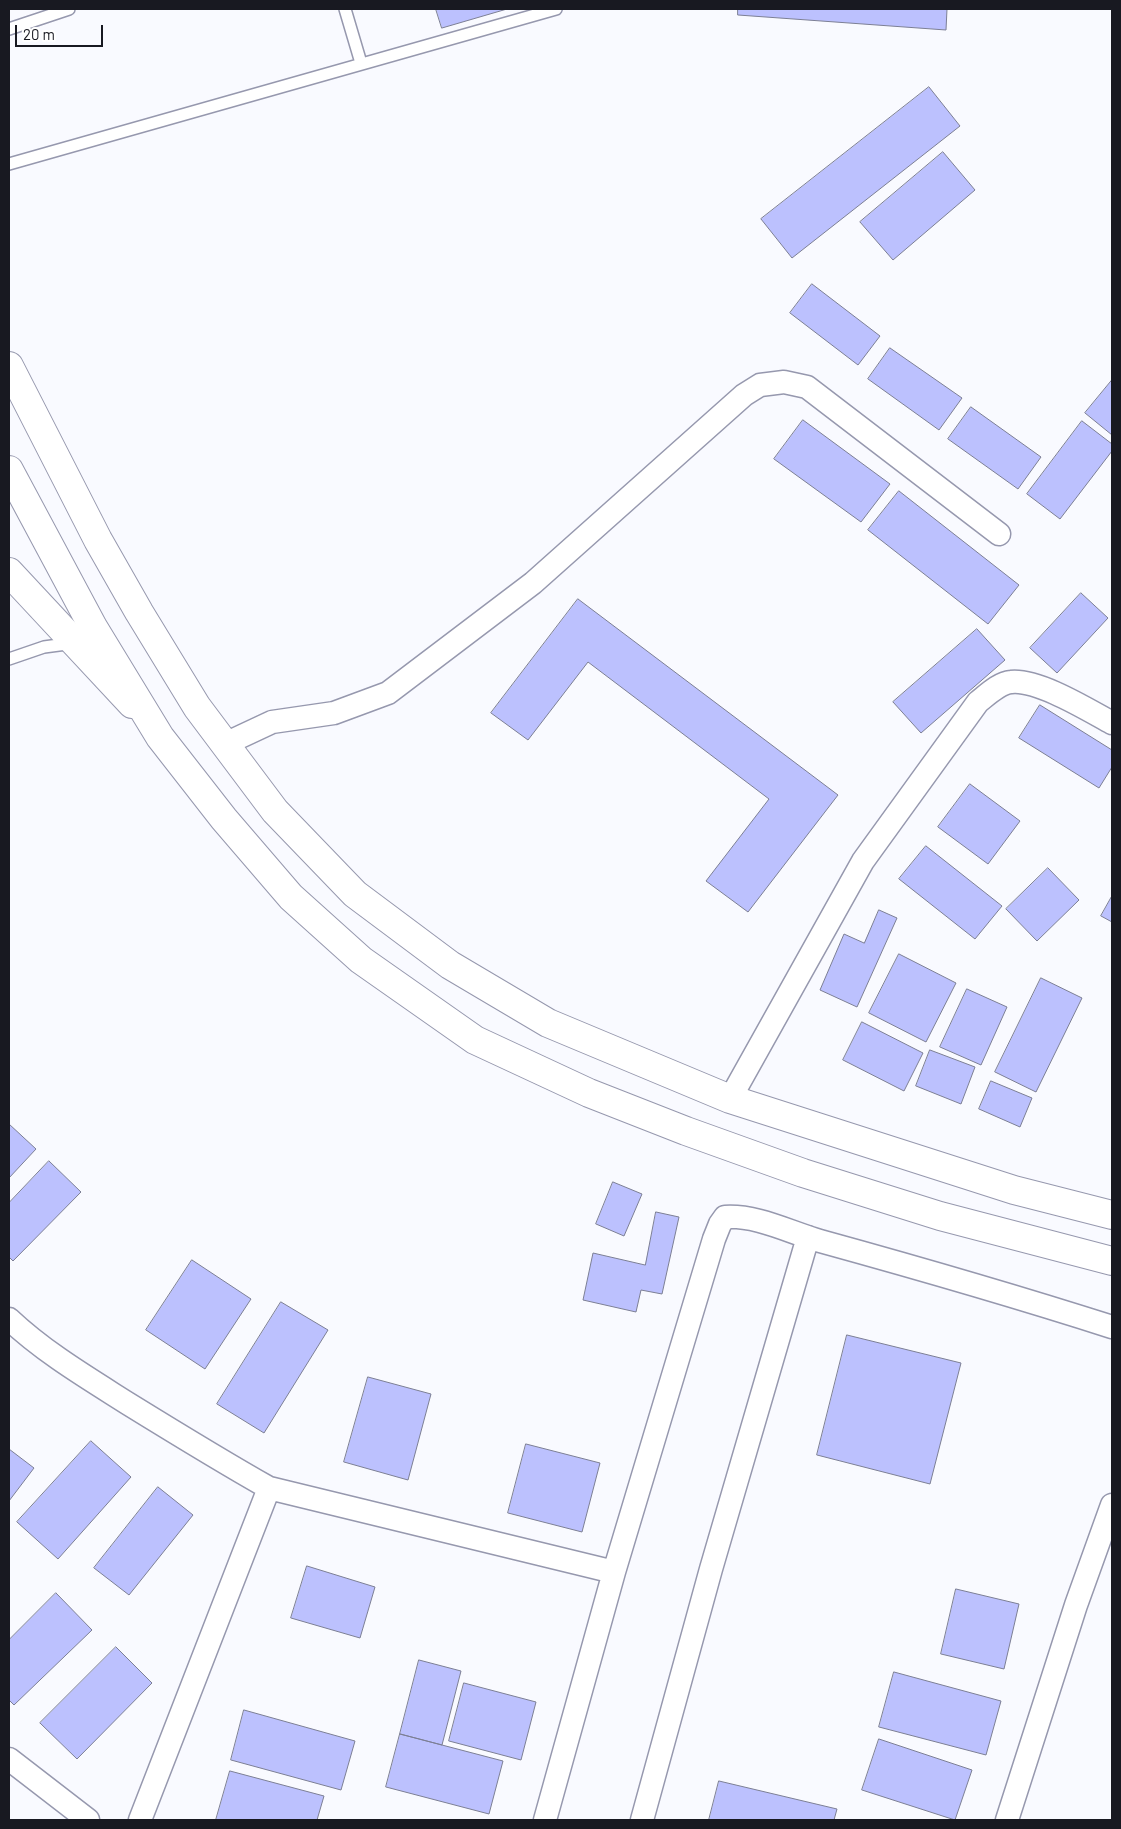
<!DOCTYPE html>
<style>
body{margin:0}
#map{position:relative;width:1121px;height:1829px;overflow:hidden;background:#f9faff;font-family:Barlow,sans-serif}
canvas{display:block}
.frame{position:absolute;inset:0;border:10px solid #181921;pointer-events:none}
.scale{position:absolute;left:15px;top:25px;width:88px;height:22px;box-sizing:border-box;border:2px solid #181921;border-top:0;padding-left:6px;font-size:15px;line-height:18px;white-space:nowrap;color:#181921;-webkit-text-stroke:4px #fff;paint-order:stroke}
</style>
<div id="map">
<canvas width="1121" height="1829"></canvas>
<div class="frame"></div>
<div class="scale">20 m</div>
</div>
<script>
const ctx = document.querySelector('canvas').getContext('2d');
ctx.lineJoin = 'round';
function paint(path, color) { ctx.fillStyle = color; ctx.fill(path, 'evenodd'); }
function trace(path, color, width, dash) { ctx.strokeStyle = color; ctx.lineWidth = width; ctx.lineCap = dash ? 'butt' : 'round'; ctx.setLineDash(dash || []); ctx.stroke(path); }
const building = new Path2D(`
 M436 9H507L442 28Z
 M738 9H947L946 30 738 15Z
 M929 87 960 126 792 258 761 219Z
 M943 152 975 190 893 260 860 222Z
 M812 284 880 336 858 365 790 313Z
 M890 348 962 398 939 430 868 379Z
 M1112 380V435L1085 413Z
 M971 407 1041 457 1018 489 948 439Z
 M803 420 890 484 861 522 774 459Z
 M1082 421 1112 444V451L1060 519 1027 494Z
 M899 491 1019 585 988 624 868 530Z
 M1081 593 1108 618 1057 673 1030 648Z
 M578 599 838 795 748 912 706 881 769 799 588 662 528 740 491 713Z
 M977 629 1005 660 921 733 893 702Z
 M1040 705 1112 750V767L1099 788 1019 738Z
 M970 784 1020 821 988 864 938 827Z
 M926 846 1002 906 975 939 899 879Z
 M1048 868 1079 900 1037 941 1006 909Z
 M1112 896V922L1101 916Z
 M879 910 897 918 857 1007 820 990 844 934 864 943Z
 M899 954 956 983 926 1042 869 1013Z
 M1041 978 1082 998 1036 1092 995 1072Z
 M967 989 1007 1007 981 1065 940 1047Z
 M862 1022 923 1053 904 1091 843 1060Z
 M930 1050 975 1067 961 1104 916 1086Z
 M991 1081 1032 1098 1020 1127 979 1109Z
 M9 1124 36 1149 9 1178Z
 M49 1161 81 1192 13 1261 9 1257V1203Z
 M613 1182 642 1194 624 1236 596 1224Z
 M656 1212 679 1217 662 1294 641 1290 636 1312 583 1300 593 1253 645 1265Z
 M192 1260 251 1299 205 1369 146 1330Z
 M281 1302 328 1330 264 1433 217 1404Z
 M847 1335 961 1363 930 1484 817 1455Z
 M368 1377 431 1394 408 1480 344 1462Z
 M91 1441 131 1477 58 1559 17 1522Z
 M526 1444 600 1463 582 1532 508 1513Z
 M9 1449 34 1468 9 1501Z
 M158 1487 193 1515 129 1595 94 1568Z
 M307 1566 375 1587 360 1638 291 1618Z
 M956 1589 1019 1604 1004 1669 941 1654Z
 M56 1593 92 1630 14 1705 9 1700V1640Z
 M116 1647 152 1683 77 1759 40 1723Z
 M419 1660 461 1671 442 1745 400 1734Z
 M894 1672 1001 1701 986 1755 879 1727Z
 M464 1683 536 1702 521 1760 449 1741Z
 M244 1710 355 1741 341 1790 231 1760Z
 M400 1734 503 1761 489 1814 386 1787Z
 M879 1739 972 1770 955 1820 862 1790Z
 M230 1771 324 1796 317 1820H216Z
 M719 1781 837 1809 834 1820H709Z`);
paint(building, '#bcc1fe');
trace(building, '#7c7f94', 1);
const lane = new Path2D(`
 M345 9 361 63
 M9 29 69 9
 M9 164 556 9
 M9 659 44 647 74 643`);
const street = new Path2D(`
 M225 744 272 722 334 713 388 693 533 583 744 395 760 385 784 382 807 387 999 534
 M730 1099 863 861 978 702C987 695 999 683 1011 682 1038 679 1088 710 1112 723
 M9 1319C44 1352 86 1377 127 1403 174 1432 221 1461 269 1488L614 1572
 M9 1759 88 1820
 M140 1820 269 1488
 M545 1820 614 1572 714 1239 720 1224 725 1217C757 1215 789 1232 820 1241 918 1268 1015 1296 1112 1327
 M642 1820 711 1569 808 1237
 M1007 1820 1076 1605 1112 1505`);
const secondary = new Path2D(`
 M9 572 132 704`);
const primary = new Path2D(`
 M9 366 98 540 139 612 197 707 275 811 355 894 450 965 548 1023 730 1099 1014 1190 1112 1215
 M9 470 93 627 160 737 224 819 291 897 361 960 475 1040 589 1093 686 1131 803 1173 940 1216 1112 1261`);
trace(lane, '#9698ae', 14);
trace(street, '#9698ae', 25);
trace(secondary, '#9698ae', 30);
trace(primary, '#9698ae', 30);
trace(lane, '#fff', 11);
trace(street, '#fff', 22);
trace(secondary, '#fff', 28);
trace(primary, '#fff', 28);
</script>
